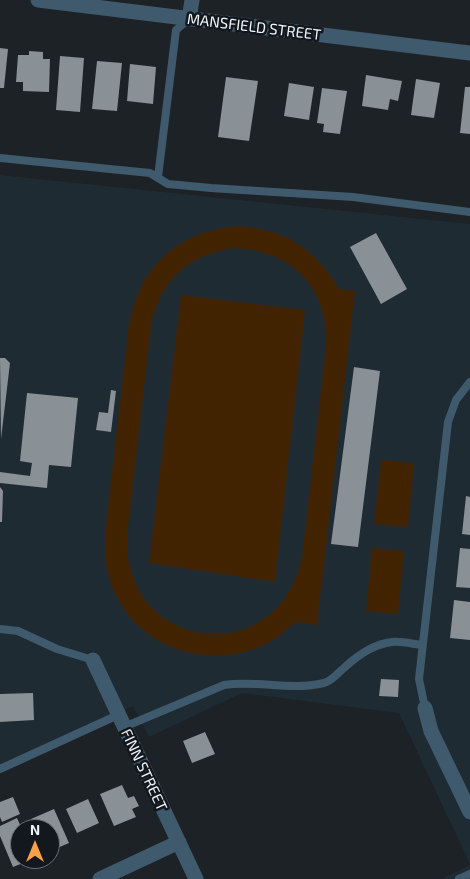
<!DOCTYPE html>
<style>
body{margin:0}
#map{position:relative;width:470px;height:879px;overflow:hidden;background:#1c2226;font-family:"Exo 2",sans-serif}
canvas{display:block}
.north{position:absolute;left:10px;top:819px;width:50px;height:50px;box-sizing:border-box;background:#12181d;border:1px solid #6b7075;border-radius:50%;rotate:0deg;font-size:14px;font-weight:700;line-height:20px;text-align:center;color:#f1f5f8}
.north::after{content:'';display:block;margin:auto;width:18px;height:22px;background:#f7a149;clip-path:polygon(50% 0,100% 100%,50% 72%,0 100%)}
</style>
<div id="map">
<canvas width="470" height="879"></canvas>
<div class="north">N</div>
</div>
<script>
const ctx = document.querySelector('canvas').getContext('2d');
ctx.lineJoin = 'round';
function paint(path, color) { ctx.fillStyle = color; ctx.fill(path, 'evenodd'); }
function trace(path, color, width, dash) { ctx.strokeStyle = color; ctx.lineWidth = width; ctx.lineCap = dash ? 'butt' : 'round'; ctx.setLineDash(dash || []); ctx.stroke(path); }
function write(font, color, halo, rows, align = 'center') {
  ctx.font = font + ' "Exo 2",sans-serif'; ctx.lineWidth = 5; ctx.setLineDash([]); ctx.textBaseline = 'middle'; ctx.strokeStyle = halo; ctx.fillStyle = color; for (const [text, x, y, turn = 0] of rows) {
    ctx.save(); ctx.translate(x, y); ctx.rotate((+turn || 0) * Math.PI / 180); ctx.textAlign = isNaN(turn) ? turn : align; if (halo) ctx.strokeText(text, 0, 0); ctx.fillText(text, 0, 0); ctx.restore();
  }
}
paint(new Path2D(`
 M0 175 470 224V864L399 713 242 693 149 737 133 706 0 768Z
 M470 865V879H441Z`), '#1f2b33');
paint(new Path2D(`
 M234 226C282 228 315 247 339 289L355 291 317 625 295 622C286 630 278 638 268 643 203 676 122 642 107 569 104 557 105 546 105 534L129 324C141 266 175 234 234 226ZM235 248C292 251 329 288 326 346L302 557C280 671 124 654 127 537L151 326C160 280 189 254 235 248Z
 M181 295 305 310 275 582 149 563Z
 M381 460 414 463 408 527 374 524Z
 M372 548 404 551 398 614 366 611Z`), '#412301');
paint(new Path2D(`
 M0 48 8 49 4 88H0Z
 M29 51 43 52V59H50L49 92 23 91V82H16L18 55H29Z
 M60 56 84 58 80 112 56 110Z
 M97 61 122 63 117 111 92 109Z
 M130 64 156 67 153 104 127 101Z
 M366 75 402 81 398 101 390 99 388 110 362 106Z
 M226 77 258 81 249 141 218 137Z
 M416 79 440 83 434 118 411 115Z
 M289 83 314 87 309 120 284 116Z
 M465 87H470V134L460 133Z
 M322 88 347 91 340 134 323 132 324 124 317 123Z
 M376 233 407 289 381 304 350 247Z
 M0 358H5L10 363 1 439Z
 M354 367 380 371 358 547 331 544Z
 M111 390 116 391 111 432 96 430 99 412 108 413Z
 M27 393 78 398 71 467 49 465 47 488 0 483V472L30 476 32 463 20 461Z
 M0 487 3 491 2 522H0Z
 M466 496 470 497V535L462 534Z
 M460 548 470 549V588L456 587Z
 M454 600 470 602V640L450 638Z
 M381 679 399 680 398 697 379 696Z
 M33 693 34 720 0 722V694Z
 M205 732 215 754 192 763 183 741Z
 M122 785 128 798 134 796 139 806 132 809 136 817 114 826 100 794Z
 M13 797 20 814 2 822 0 817V802Z
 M88 799 99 823 77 833 66 809Z
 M54 809 69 843 50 851V829H36L31 819Z
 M17 818 22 829H20V859H33L13 867 0 836V826Z`), '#899096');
trace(new Path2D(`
 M0 158 150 173 168 184 211 188 353 197 470 212
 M158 177 176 30 189 19
 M0 629 18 631 57 649 93 660
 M425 708 419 679 448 422 456 400 470 382
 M124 727 224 685C257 680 290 691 324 683 331 682 339 672 345 667 358 655 374 644 392 642 401 641 413 644 422 645
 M0 769 118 715
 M459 879 470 874`), '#3f5a6d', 8);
trace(new Path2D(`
 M38 0 470 53
 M189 19 192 0
 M93 660 196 879
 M425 708 431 731 470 812
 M100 879 179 842`), '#3f5a6d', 15);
write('15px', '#f1f5f8', '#12181d', [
 ["MANSFIELD STREET",254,27,7],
 ["FINN STREET",144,770,65]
]);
</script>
